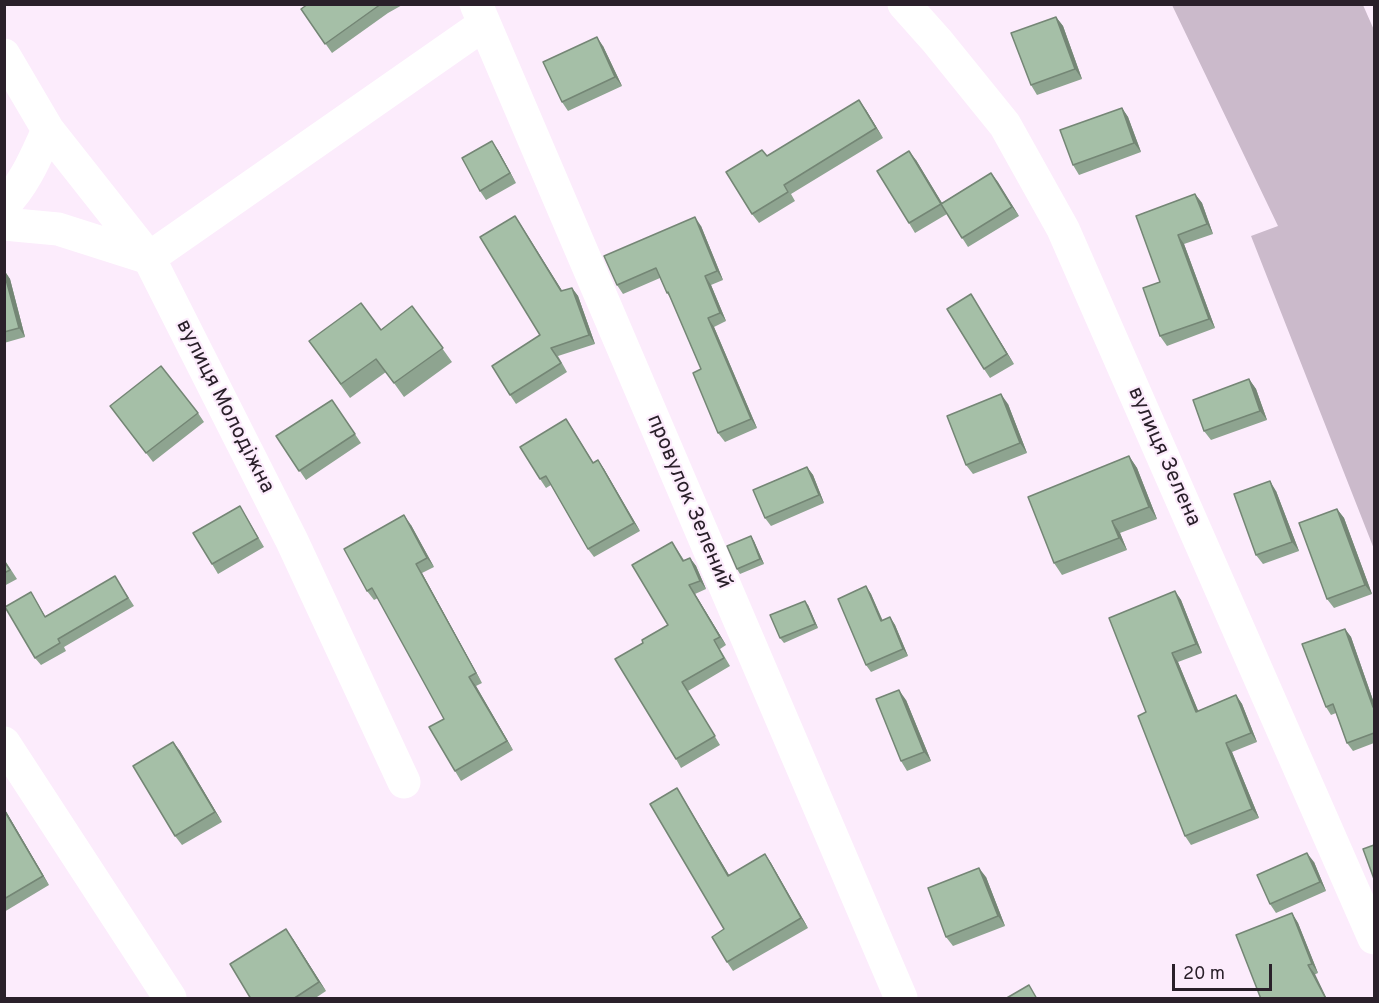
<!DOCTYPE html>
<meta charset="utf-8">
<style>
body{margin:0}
#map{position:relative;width:1379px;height:1003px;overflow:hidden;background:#fcecfc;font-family:Overpass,sans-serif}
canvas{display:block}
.frame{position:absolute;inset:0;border:6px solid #2a202a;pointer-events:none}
.scale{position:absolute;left:1172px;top:964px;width:100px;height:27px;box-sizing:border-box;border:3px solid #2a202a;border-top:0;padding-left:8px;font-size:18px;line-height:21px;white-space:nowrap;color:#2a202a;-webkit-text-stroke:4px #fcecfc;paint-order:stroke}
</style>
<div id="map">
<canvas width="1379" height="1003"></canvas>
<div class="frame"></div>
<div class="scale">20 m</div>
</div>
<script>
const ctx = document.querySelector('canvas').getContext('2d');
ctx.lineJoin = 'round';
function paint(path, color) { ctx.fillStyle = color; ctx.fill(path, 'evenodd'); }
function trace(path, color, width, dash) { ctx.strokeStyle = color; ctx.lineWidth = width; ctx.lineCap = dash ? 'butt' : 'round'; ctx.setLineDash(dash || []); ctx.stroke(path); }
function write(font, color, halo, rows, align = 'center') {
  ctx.font = font + ' Overpass,sans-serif'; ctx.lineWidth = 4.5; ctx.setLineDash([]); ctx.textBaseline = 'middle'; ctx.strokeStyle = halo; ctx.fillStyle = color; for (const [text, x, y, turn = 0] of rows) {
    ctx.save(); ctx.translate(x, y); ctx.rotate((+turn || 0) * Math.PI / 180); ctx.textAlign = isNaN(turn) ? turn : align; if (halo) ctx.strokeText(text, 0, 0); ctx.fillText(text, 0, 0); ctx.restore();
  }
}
paint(new Path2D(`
 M1172 5H1363L1374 30V549L1251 236 1278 226Z`), '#cbbacb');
trace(new Path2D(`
 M476 4 901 998
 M904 4 937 41 1005 125 1063 229 1374 938
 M4 55 48 130 149 258 292 541 404 782
 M4 205C25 184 36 156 48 130
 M4 224 58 229 149 258 483 25
 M4 743 170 998`), '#fff', 33);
paint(new Path2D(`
 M308 4H404L388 13 332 53 301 9Z
 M1056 17 1063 26 1082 79 1037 95 1031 85Z
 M603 46 622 86 568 111 562 102Z
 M1122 108 1128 117 1141 152 1079 175 1073 165Z
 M866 110 883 138 791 194 795 201 759 223 752 214 762 150 767 156Z
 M498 150 516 183 486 200 480 191Z
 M916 160 942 203 991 173 1019 216 968 247 947 214 915 233 909 223Z
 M1195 194 1202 203 1213 234 1184 244 1215 328 1167 346 1160 336V282L1136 216Z
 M515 216 562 291 572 288 578 296 595 344 558 356 567 372 516 404 510 395 540 335Z
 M701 226 723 280 711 285 726 321 714 327 757 428 725 442 718 433 701 369 672 300 667 293 660 278 623 294 617 285Z
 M4 270 10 279 25 337 4 343Z
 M971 294 1014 364 990 378 984 369Z
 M412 306 452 362 404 397 386 372 350 398 309 341 381 330Z
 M1249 379 1256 389 1267 420 1211 440 1204 431Z
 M332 400 361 443 306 480 276 436Z
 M1008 404 1027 453 973 474 966 465Z
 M110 406 198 413 204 422 153 462Z
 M566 419 593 463 598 460 604 469 640 531 594 557 588 549 551 485 546 488 540 479Z
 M1129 456 1137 468 1157 519 1120 533 1127 550 1062 575 1054 563Z
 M807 467 813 475 824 503 771 526 765 518Z
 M1276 491 1299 551 1263 564 1256 555Z
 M1337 509 1344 518 1372 594 1334 608 1327 599Z
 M246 516 264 547 218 574 212 564Z
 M411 525 434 567 422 573 482 683 476 686 513 750 461 781 455 771 444 719 378 598 374 600 367 591Z
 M751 536 754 541 764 564 740 574 737 569Z
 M672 542 684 560 690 558 696 566 706 589 695 594 726 645 720 649 730 666 688 691 720 745 681 768 676 759 643 643 668 625Z
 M4 559 17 579 4 586Z
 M120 584 134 606 64 647 66 651 41 665 35 658 31 592 45 616Z
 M866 586 871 594 883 621 890 617 895 625 908 656 871 672 866 665Z
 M1175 591 1181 600 1202 653 1178 662 1198 711 1236 695 1242 704 1257 742 1232 752 1259 818 1191 845 1185 836 1146 712Z
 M808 605 818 628 784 643 780 638Z
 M1345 629 1351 637 1374 703V743L1353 751 1347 743 1336 713 1331 715 1326 707Z
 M906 700 931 761 907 771 901 761Z
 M173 742 180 751 222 822 182 845 175 836Z
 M683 798 729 875 765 854 771 863 808 928 733 971 727 962 724 929Z
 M4 808 49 885 4 912Z
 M1314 862 1326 891 1276 913 1270 904Z
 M986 877 1005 926 953 946 946 937Z
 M1292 913 1298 923 1318 973 1261 999Z
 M293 939 326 991 314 999H251Z`), '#8ea490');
paint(new Path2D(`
 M1056 17 1063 26 1082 79 1075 69Z
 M597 37 603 46 622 86 615 77Z
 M859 100 866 110 883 138 876 128Z
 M1122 108 1128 117 1141 152 1134 143Z
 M492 141 498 150 516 183 510 173Z
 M909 151 916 160 948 213 941 204Z
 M991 173 998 182 1019 216 1012 207Z
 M1195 194 1202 203 1213 234 1207 224Z
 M515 216 521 225 568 300 561 291Z
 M695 217 701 226 723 280 717 271Z
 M1178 235 1184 244 1215 328 1209 319Z
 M4 270 10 279 25 337 19 328Z
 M705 276 711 285 726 321 720 313Z
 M572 288 578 296 595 344 589 335Z
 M971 294 977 304 1014 364 1007 354Z
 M708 318 714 327 757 428 751 419Z
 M1249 379 1256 389 1267 420 1260 411Z
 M1001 394 1008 404 1027 453 1020 443Z
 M566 419 572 428 599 472 593 463Z
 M1129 456 1137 468 1157 519 1149 507Z
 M598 460 604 469 640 531 634 523Z
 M807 467 813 475 824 503 819 495Z
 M1270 481 1276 491 1299 551 1292 542Z
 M1337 509 1344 518 1372 594 1365 585Z
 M404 515 411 525 434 567 427 558Z
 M1112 521 1120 533 1127 550 1119 538Z
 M751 536 754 541 764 564 760 559Z
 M690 558 696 566 706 589 700 581Z
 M416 564 422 573 482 683 476 673Z
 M689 585 695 594 726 645 720 637Z
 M866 586 871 594 886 629 881 621Z
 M1175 591 1181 600 1202 653 1196 644Z
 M805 601 808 605 818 628 815 624Z
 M890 617 895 625 908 656 903 649Z
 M1345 629 1351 637 1374 703V709Z
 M1172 653 1178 662 1202 720 1196 712Z
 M469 677 476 686 513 750 507 741Z
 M899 690 906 700 931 761 924 752Z
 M1236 695 1242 704 1257 742 1251 733Z
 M173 742 180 751 222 822 215 812Z
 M1226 743 1232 752 1259 818 1252 809Z
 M677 788 683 798 735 885 728 876Z
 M4 808 49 885 43 876 4 810Z
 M1307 853 1314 862 1326 891 1320 882Z
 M765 854 771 863 808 928 801 918Z
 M979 868 986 877 1005 926 998 916Z
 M1292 913 1298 923 1318 973 1312 964Z
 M286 929 293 939 326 991 319 982Z
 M1308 965 1315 974 1327 999H1326Z`), '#748675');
const building = new Path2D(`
 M308 4H381L325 44 301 9Z
 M1056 17 1075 69 1031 85 1011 33Z
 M597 37 615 77 562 102 543 62Z
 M859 100 876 128 784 185 788 192 752 214 726 172 762 150 767 156Z
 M1122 108 1134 143 1073 165 1060 130Z
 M492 141 510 173 480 191 462 158Z
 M909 151 941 204 909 223 877 171Z
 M991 173 1012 207 962 238 941 204Z
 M1195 194 1207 224 1178 235 1209 319 1160 336 1143 288 1160 282 1136 216Z
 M515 216 561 291 572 288 589 335 551 348 561 363 510 395 492 366 540 335 480 237Z
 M695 217 717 271 705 276 720 313 708 318 751 419 718 433 693 373 701 369 668 292 667 293 656 268 617 285 604 256Z
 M4 272 19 328 4 332Z
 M971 294 1007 354 984 369 947 309Z
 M361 303 381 330 412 306 443 348 394 383 376 359 341 384 309 341Z
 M161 366 198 413 146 453 110 406Z
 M1249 379 1260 411 1204 431 1193 400Z
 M1001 394 1020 443 966 465 947 416Z
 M332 400 355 434 299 471 276 436Z
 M566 419 593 463 598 460 634 523 588 549 546 476 540 479 520 447Z
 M1129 456 1149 507 1112 521 1119 538 1054 563 1028 497Z
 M807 467 819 495 765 518 753 490Z
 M1270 481 1292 542 1256 555 1234 494Z
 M240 506 258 538 212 564 193 533Z
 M1337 509 1365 585 1327 599 1299 523Z
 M404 515 427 558 416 564 476 673 469 677 507 741 455 771 429 727 444 719 372 588 367 591 344 549Z
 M751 536 760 559 737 569 727 546Z
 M672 542 683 561 690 558 700 581 689 585 720 637 714 640 724 658 682 682 715 736 676 759 615 659 643 643 642 640 668 625 632 565Z
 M4 561 10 570 4 573Z
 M115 576 128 598 58 639 60 643 35 658 5 607 31 592 45 617Z
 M866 586 881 621 890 617 903 649 866 665 838 599Z
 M1175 591 1196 644 1172 653 1196 712 1236 695 1251 733 1226 743 1252 809 1185 836 1138 716 1146 712 1109 618Z
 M805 601 815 624 780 638 770 615Z
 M1345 629 1373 707 1374 706V733L1347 743 1333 704 1326 707 1302 644Z
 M899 690 924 752 901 761 876 699Z
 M173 742 215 812 175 836 133 766Z
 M677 788 728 876 765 854 801 918 727 962 712 937 724 929 650 804Z
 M4 810 43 876 4 899Z
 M1374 845V879L1363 849Z
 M1307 853 1320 882 1270 904 1257 875Z
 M979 868 998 916 946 937 928 888Z
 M1292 913 1312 964 1308 965 1326 999H1261L1236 935Z
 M286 929 319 982 293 999H251L230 964Z
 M1029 985 1037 999H1005Z`);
paint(building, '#a5bfa7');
trace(building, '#748675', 1.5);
write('21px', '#2a202a', '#fcecfc', [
 ["вулиця Молодіжна",224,407,63],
 ["вулиця Зелена",1163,457,66],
 ["провулок Зелений",688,502,67]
]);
</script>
